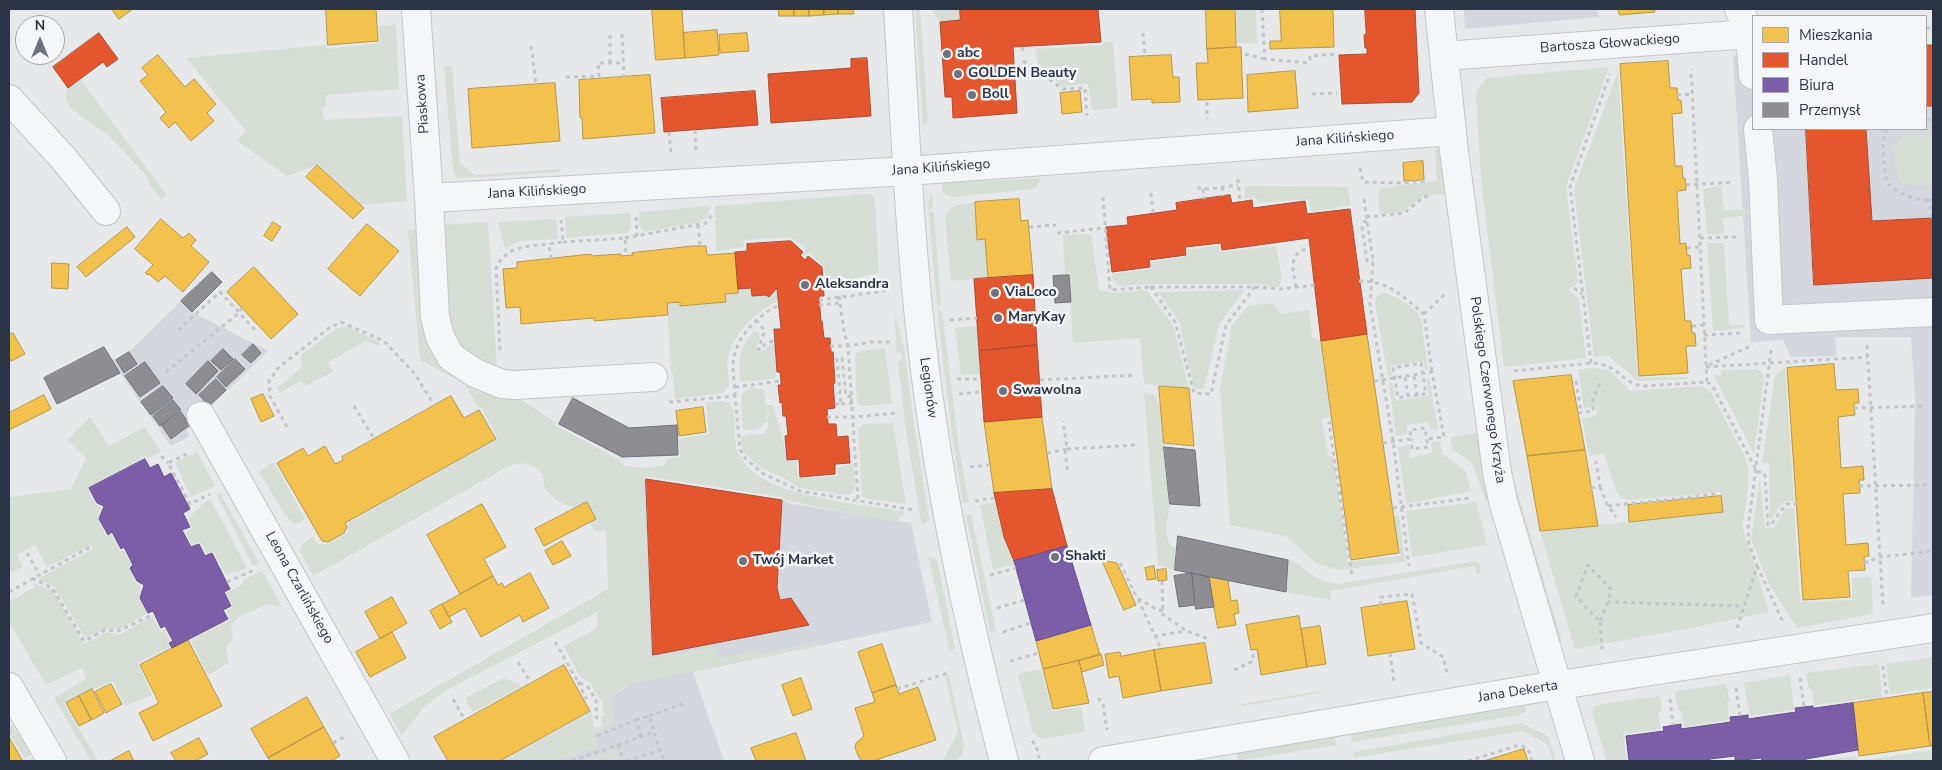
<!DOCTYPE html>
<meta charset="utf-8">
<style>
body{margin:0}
#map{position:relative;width:1942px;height:770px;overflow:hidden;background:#e6e8ea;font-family:"Nunito Sans",sans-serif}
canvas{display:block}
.frame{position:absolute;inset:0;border:10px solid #2b3445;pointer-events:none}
.legend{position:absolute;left:1752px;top:15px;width:175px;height:115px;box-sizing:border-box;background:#f4f6f9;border:1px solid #a4a8b1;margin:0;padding:6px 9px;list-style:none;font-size:15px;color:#2b3445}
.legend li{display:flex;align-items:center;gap:10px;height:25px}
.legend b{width:25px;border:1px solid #a4a8b1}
.north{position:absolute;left:15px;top:15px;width:50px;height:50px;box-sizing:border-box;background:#f4f6f9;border:1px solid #a4a8b1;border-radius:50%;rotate:0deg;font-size:14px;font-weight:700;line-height:20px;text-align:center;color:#2b3445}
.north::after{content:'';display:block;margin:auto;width:18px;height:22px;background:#6c737f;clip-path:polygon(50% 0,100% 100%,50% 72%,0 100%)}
</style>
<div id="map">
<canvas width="1942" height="770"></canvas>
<div class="frame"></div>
<ul class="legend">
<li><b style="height:14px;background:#f2c14e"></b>Mieszkania</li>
<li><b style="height:14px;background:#e4572e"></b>Handel</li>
<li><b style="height:14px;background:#7b5ea7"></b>Biura</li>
<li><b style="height:14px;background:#8d8d92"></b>Przemysł</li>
</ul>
<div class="north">N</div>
</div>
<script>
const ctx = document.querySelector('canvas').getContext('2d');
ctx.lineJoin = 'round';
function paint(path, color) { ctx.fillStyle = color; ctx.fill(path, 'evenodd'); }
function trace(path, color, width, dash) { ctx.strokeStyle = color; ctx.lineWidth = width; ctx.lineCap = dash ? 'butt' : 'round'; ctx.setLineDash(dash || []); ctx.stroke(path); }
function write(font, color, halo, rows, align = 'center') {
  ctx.font = font + ' "Nunito Sans",sans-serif'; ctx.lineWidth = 5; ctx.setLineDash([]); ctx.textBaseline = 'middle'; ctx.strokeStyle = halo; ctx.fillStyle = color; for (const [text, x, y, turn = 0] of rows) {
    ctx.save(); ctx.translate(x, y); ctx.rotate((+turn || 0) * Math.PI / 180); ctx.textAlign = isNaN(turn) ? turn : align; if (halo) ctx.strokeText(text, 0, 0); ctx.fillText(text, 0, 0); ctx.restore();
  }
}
paint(new Path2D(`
 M1464 9H1597L1599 17 1465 29Z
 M1926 45H1933V595L1911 598 1915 400 1911 337H1835L1837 356 1791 357 1783 340 1751 342 1733 56 1753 55V129H1926Z
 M181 301 192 312 268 351 187 430 189 437 171 446 120 373 112 359 116 360 129 352Z
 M624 476 782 500 792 504 911 523 932 622 693 672 724 761H537L614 724 612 697 629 685Z`), '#d4d7dd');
paint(new Path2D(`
 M915 9H920L928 121 923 126Z
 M931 9H960V20L940 22Z
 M1235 9H1256L1257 43H1236Z
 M396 25 399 89 326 95V106L322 107 324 120 402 116 407 201 362 205 317 165 287 176 237 141 246 131 186 58 326 45 327 49 379 43V26Z
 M1103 42H1113L1118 108 1092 110 1088 84 1062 86 1038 64 1035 49 1102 45Z
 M444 66H452L460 163 475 175 562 169 560 172 462 178 456 177 453 170Z
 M1609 67 1566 187 1578 282 1569 290 1579 299 1586 358 1504 367 1481 179 1476 94 1480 86 1487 78Z
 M1618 72 1638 378 1688 377V379L1638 381 1609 356 1594 357 1574 189Z
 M80 79 167 195 161 199 151 187 144 173 109 136 70 108 65 96 68 88Z
 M1933 135V184C1893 189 1897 182 1894 145L1904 136Z
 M1441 148 1445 194 1423 196 1403 211 1380 214 1378 193 1381 188 1437 181 1435 149Z
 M1041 178 1038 185 1033 189 954 197 946 195 942 191V183Z
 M1248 186 1347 187 1351 205 1312 212 1308 199 1258 203 1257 198H1245L1244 189Z
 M1721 186 1724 210 1748 209V215L1723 218 1724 234H1707L1703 189Z
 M932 193 933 208 931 207V212L934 213 941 305 938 306 939 311H942L959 448 969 502 963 503C946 403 936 303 928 203Z
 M868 194 873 196 875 200 879 273 860 277 857 280 846 284 826 285 824 267 809 252 804 256 802 255 806 249 791 237 743 240 744 247 716 251 715 206Z
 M975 202 977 240 985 239 988 278 951 281 945 217C949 203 963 204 975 202Z
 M710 206 708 217 700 222 644 232 639 225V212Z
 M630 213 631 227 628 233 566 238 565 217Z
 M556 219 558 239 520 241 505 249 498 222Z
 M488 222 497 367 464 351 446 330 440 225Z
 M419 229 427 320 516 397 556 422 555 425 619 460 623 466 646 468 665 465 667 459 680 457 679 439 709 434 706 402 722 401 729 403C741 417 729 443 741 458 745 464 751 471 757 475 790 498 865 505 906 512L896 522 784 500 782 497 644 476 651 658 715 647 718 658 757 650 759 654 819 641 821 645 627 685 612 697 614 724 593 735 598 747 557 761H503L592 711 594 728 602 726 601 716H604L602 701 600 700 590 683 580 677 564 646 597 628V612L445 691 423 708 402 735 389 714 608 589 606 531H595L589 523 596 519 587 502 575 508 558 501 545 490 543 474C529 462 526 461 509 466L313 576 300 551C301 543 307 540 313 537L318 544H328L348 532V523L498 439 481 407H478L465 384 420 360 408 230Z
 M1091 234 1099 290 1114 293 1146 290 1173 325 1189 388 1144 384 1140 338 1073 343 1069 275H1065L1063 235Z
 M1707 243H1724L1729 325H1748C1740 329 1723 331 1713 331Z
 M1219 245 1220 252 1276 246 1282 277 1280 285 1277 287 1256 284H1152L1121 286C1115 284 1113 280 1112 274L1151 269V262L1188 256V250Z
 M751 288 752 296 766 295 769 297 777 288 778 301C754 313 735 331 728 358 726 366 729 377 729 386L723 393 675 399 673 373 671 372 667 303 680 302V306L726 302 725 294 738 293V289Z
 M1245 290 1219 324 1204 389H1194L1179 321 1158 292Z
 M1382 293H1387C1400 300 1414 305 1421 319L1428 369H1425L1423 361 1390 366 1392 375 1388 376 1375 304 1376 298Z
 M1274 304 1281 314 1309 310 1312 337 1321 341 1331 418 1322 419 1328 456H1333L1348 562 1400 556 1394 516 1399 515 1405 562 1338 570 1316 563 1286 536 1230 525 1220 389 1232 325 1249 305Z
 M894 312 904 348 914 424 929 520 922 526 905 424 898 361 903 360 901 352 897 353Z
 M977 326 981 374 961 375 955 328Z
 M348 327 379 342V346L366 341 328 362 333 372 305 386 302 380 280 393 277 388 302 367 301 355 337 328Z
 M757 331 760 336 755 350 764 351 768 346 775 344 777 372 775 379 740 382C739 359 738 350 753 332Z
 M885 348 892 404 861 406 857 401 855 355 860 351Z
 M1592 368 1609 370 1630 391 1701 386 1706 388 1711 393 1745 457 1748 468V483L1747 498 1742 526 1769 612 1696 627 1575 649 1540 531 1723 512 1720 492 1630 500H1625L1617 493 1604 454 1589 456 1582 418 1597 416 1596 406 1584 408 1578 370Z
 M1785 368 1794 501H1784L1770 521 1769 463H1762L1775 377 1779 371Z
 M1756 369 1762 372 1764 378 1754 454 1714 375H1722L1721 370Z
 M1429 378 1438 429 1430 430 1428 422 1407 425V434L1396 436 1389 383 1392 382 1396 401 1429 396 1427 379Z
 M750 387 764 390 767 420 768 419 766 405H773L783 440 786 461H796L798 478 838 476 837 468 853 464 855 487 852 494 847 495 800 488 782 477 763 469 744 453 740 436 762 434 766 432 769 422H765L762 427 751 430 743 429 741 398 742 394Z
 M1144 392 1154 395 1161 408 1170 504 1166 527 1168 541 1173 547 1177 548 1175 570 1158 565Z
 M90 417 109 446 145 427 161 452 148 458 146 456 87 487 95 504 101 507 98 521 106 536 111 535 120 551 123 550 132 565 128 567 137 584 141 586 139 597 147 614 119 629 109 628 85 637 54 586 38 579 93 549 91 545 47 567 35 545 17 555 23 567 11 572 9 569V497L71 489 86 458 68 440Z
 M893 423 906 504 868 499 862 496 858 429 863 424Z
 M1485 431 1500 497 1486 501 1472 463 1452 449 1451 437Z
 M1440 441 1442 454 1465 470 1471 491 1406 504 1398 447 1409 445 1410 458 1432 453 1431 443Z
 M197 452 215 486 191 497 175 463Z
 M274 462 305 519 295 525 285 515 259 472Z
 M1509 464 1561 638V643L1558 645 1509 483Z
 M1760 478 1765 528H1774L1786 508H1794L1800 602 1852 600V578L1871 577 1873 614 1797 628 1768 582 1751 539Z
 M220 493 259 563 253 566 217 495Z
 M210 499 247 568C240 572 233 571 226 575L213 551 207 554 200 541 192 545 185 533 193 528 188 519 205 502Z
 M996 502 1004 537 1015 564 993 570 980 505Z
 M1476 502 1487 545 1412 557 1406 511Z
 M971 514 996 631 990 632 966 515Z
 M928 556 937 560 955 648 950 652Z
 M1288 558C1307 568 1314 582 1338 584L1477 561 1480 565V573L1477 575 1475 566 1330 591 1331 600 1286 592Z
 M262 571 282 607 268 604 239 617 231 626 233 640 226 647 229 663 208 675 191 640 230 620 227 611 233 607 226 593 241 586 245 579Z
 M33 583 52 590 84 644 107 632 119 635 153 616 160 631 164 629 170 641 167 642 169 647 137 663 152 695 125 706 113 681 64 703 98 761H91L54 698 86 679 82 668 46 685 9 622V602L35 587Z
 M1933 657V688L1890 694 1886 664Z
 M1879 664 1882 697 1814 705 1812 689H1809L1806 673Z
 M1037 670H1041L1052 711 1081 707 1085 732 1041 739 1033 732 1018 674Z
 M949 674 964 746 962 755 955 761H943L958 732 945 676Z
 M1790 675 1794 710 1750 716 1744 683Z
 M504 678 518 683 521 687 473 712 465 698Z
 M1726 684 1730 701 1727 702 1729 720 1684 727 1681 710H1678L1675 691Z
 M1319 691V693L1243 706 1242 704Z
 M1660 696 1662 712H1658L1661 729 1623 734 1627 761H1607L1592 713 1594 707 1601 704Z
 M1525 705 1526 711 1520 715 1352 742 1350 733Z
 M1521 723 1548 736 1556 761H1553L1548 745 1523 731 1359 757 1354 758 1353 752Z
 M9 724 13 727 32 752 25 759 9 733Z
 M1334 736 1336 745 1238 761 1236 752Z
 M615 749 619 761H580Z
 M1933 750V761H1816L1856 756 1858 761Z`), '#d6ded6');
const homes = new Path2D(`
 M112 9H133L119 19Z
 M326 9H376L378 41 328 45Z
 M652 9H682L685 58 656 60Z
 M779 9H794V16H779Z
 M794 9H809V16H794Z
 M809 9H824V15L809 16Z
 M824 9H838V14L824 15Z
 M838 9H853L854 14H838Z
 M1206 9H1235L1236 47 1207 49Z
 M1280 9H1333L1334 47 1270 49V41H1281Z
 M1618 9H1654L1655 12 1620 15Z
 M717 30 719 55 685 58 683 33Z
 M747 33 749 51 720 53 719 35Z
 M1236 47H1241L1243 98 1198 100 1196 63H1208L1207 49Z
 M158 55 185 87 194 79 216 104 207 113 214 121 191 141 175 122 169 128 160 118 166 112 140 81 148 75 142 68Z
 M1171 55 1173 77H1179L1180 102 1152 103V99L1132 100 1129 57Z
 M1668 61 1670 88H1677L1678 100H1681L1682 113 1672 114 1675 166H1682L1683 178H1685L1686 190 1677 191 1680 244 1686 243 1687 255H1690L1691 268 1681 269 1685 321H1691L1692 333H1695L1696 346H1686L1688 373 1639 376 1620 64Z
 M1295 71 1298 108 1248 112 1247 75Z
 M650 75 655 133 583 139 582 118H580L579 80Z
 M555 83 560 141 472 148 468 89Z
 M1080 91 1082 112 1062 114 1060 93Z
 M1423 161 1424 180 1404 181 1403 163Z
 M317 165 364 208 353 219 306 177Z
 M1019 199 1021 221 1028 220 1033 275 988 278 985 239 977 240 975 202Z
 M161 219 183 238 189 233 196 240 191 246 209 262 183 292 165 276 158 282 149 274 148 275 145 273 153 265 135 249Z
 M273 222 281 227 272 241 264 236Z
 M367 224 399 251 360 296 328 269Z
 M127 227 135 237 86 277 77 267Z
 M693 246H706L707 255 735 253 738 293 725 294 726 302 680 306V302L667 303 668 315 594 321V318L521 324 520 307 506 308 503 269 517 268V262L591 254V256L621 254V256L633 255 632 253Z
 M52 263 69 264 68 289 52 288Z
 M254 267 298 314 271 339 227 292Z
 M13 333 25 354 11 361 9 357V335Z
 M1367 334 1399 553 1351 560 1321 341Z
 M1834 364 1836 390 1858 389 1859 403H1854L1855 415 1838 417 1841 468 1863 466 1864 480H1859L1860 493 1843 494 1846 545 1868 543 1869 556 1864 557 1865 570 1848 571 1850 597 1803 600 1787 368Z
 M1571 375 1585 450 1527 456 1513 381Z
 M1159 386 1189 388 1194 446 1164 443Z
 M263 394 274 416 261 422 251 399Z
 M44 395 51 409 9 430V413Z
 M451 396 464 418 479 410 496 439 345 523 347 527 344 533 328 542 322 541 277 463 303 448 308 456 325 446 335 464 343 460 342 457Z
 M703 407 706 432 679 436 676 411Z
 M1042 417 1052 489 994 493 984 422Z
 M1585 450 1598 526 1540 531 1527 456Z
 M1721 496 1723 512 1629 522 1628 505Z
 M587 502 596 519 544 546 535 529Z
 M482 504 506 547 484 559 493 576 460 594 427 535Z
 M562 541 571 556 553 565 545 551Z
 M1102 560 1117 563 1136 605 1124 610Z
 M1154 566 1156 579 1147 580 1145 568Z
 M1166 569 1167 580 1158 581 1157 570Z
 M530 573 549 608 523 622 520 615 481 637 465 608 449 617 442 604 493 576 498 585 502 583 504 587Z
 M1209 577 1228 580 1231 601 1237 600 1239 613 1234 614 1236 625 1218 628Z
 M392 597 407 623 380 639 365 612Z
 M1407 601 1415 649 1368 656 1361 608Z
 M442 604 452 622 440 629 430 611Z
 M1299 616 1307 667 1261 675 1257 649 1251 650 1246 625Z
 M1091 625 1100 655 1043 669 1036 641Z
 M1320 626 1326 664 1307 667 1301 629Z
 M392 632 406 658 370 677 356 652Z
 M188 640 222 706 153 741 139 713 159 703 140 665Z
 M1205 643 1212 683 1161 691 1154 650Z
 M882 644 896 685 872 693 858 652Z
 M1154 650 1161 691 1123 698 1119 676 1109 678 1105 654 1120 652 1121 656Z
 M1101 654 1104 665 1082 672 1079 661Z
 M1079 661 1089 703 1053 709 1043 669Z
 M564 665 590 711 500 761H448L434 737Z
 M801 678 812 709 793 716 782 685Z
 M111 684 122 704 106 713 95 692Z
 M896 685 899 694 918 687 936 740 873 761H863L859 758 855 748 856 743 864 736 855 708 875 702 872 693Z
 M92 689 104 713 92 720 79 696Z
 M1933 692V745L1930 746 1923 693Z
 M1923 693 1930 746 1859 756 1853 703Z
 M79 696 91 720 79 726 66 703Z
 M307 697 324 727 268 758 251 729Z
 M324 727 340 756 331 761H270L268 758Z
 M796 733 806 761H756L751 748Z
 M9 737 22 760 20 761H9Z
 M199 738 208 754 195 761H176L171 753Z
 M1524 749 1528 761H1484Z
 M129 751 134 761H110Z`);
paint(homes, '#f2c14e');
trace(homes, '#b6974b', 1);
const shops = new Path2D(`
 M960 9H1098L1101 42 1013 47 1017 113 953 118 952 97H945L940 22 960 20Z
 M1365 9H1415L1419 93 1412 102 1342 104 1339 55 1367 54V48H1365L1364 35 1366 34Z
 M99 33 118 59 107 67 103 62 68 88 53 67Z
 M1926 45H1933V106H1926Z
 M867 58 871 116 771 123 768 74 851 68V59Z
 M755 91 758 125 664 132 661 98Z
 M1806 129H1866L1872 221 1933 218V278L1814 285Z
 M1230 195 1232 203 1252 200 1253 208 1305 201 1307 214 1350 209 1367 334 1321 341 1309 238 1222 250 1221 243 1185 247 1186 255 1149 260 1150 267 1112 272 1106 227 1128 225 1127 217 1177 210 1176 203Z
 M791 241 803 252 800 255 805 260 808 256 822 267 824 296H819L821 321H822L824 338H830L831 352H833L835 383 833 384 835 408 827 409 828 424H836L837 437 848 436 850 463 835 464V474L800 477 799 459 787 460 785 436 788 435 786 416H783L782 402 780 403 778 385H781V381L780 372H777L774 329H781L777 288 769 297 766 295 752 296 751 288 738 289 735 252 747 251V244Z
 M1033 275 1037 345 979 351 974 279Z
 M1037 345 1042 417 984 422 979 351Z
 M646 479 782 500 777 588 780 600 791 598 809 625 653 655Z
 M1052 489 1067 546 1014 561 1004 537 994 493Z`);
paint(shops, '#e4572e');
trace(shops, '#ac4c35', 1);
const offices = new Path2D(`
 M145 459 150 468 158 464 164 477 171 473 190 509 183 513 190 527 182 530 191 547 199 544 205 556 212 553 230 589 224 592 231 606 223 610 228 619 172 648 169 643 173 641 165 626 161 628 153 611 148 613 140 598 144 585 137 581 130 568 133 565 124 547 121 549 112 532 108 535 99 519 104 506 97 503 89 488Z
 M1067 546 1091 625 1036 641 1014 561Z
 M1853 703 1858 750 1806 759V761H1762L1761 758 1735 761V756L1710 759V761H1629L1626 736 1664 731 1663 727 1681 724V729L1731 722 1730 717 1740 716 1748 715V719L1796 712 1795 708 1813 706V708Z`);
paint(offices, '#7b5ea7');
trace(offices, '#63518a', 1);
const industry = new Path2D(`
 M212 272 222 282 192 312 181 301Z
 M1065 275H1069L1071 302 1055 303 1053 276Z
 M253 344 261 353 251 363 242 355Z
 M104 347 120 373 57 404 44 378Z
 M223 349 233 359 221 370 211 361Z
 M129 352 137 364 124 373 116 360Z
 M235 359 245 369 226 387 217 377Z
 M208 361 218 371 196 394 186 384Z
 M145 362 160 383 140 397 125 376Z
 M216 379 226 390 209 406 199 395Z
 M163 386 173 398 151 415 141 402Z
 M573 398 629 428 677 425 678 455 622 457 559 424Z
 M173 400 181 410 160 426 153 416Z
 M181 412 190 425 171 439 162 426Z
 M1164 447 1195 450 1200 506 1170 504Z
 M1178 536 1288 560 1286 592 1175 570Z
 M1192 573 1209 577 1214 607 1196 609Z
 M1192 573 1195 605 1179 607 1174 576Z`);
paint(industry, '#8d8d92');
trace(industry, '#70727b', 1);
const minor = new Path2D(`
 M416 9 429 198 435 317 440 337 451 357 475 373 502 384 515 385 653 377
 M898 9C905 121 909 233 922 345 938 486 968 624 1004 761
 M1439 9 1454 151 1497 472 1503 501 1580 761
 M1739 9 1750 34 1753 75
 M1444 56 1750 34
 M9 99 64 159 106 211
 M1758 129 1763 179 1769 320 1933 312
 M429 198 908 171 1452 131
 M201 416 395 761
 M9 687 52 761
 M1103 761 1527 690 1933 628`);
trace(minor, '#c4c6c8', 30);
trace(new Path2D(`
 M1262 9 1265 59 1310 63
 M1926 28H1933
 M1143 33 1145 56
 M622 34 624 77
 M610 35V63
 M531 46 536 84
 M1022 47 1023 53
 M1245 54 1265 59
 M1310 60V56L1337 54
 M1023 61 1063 89 1085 88 1087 116
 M566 77 599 76 598 63H623
 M1312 94 1337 93
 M1677 95 1692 94
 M1207 102V119
 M1926 120 1933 119
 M1887 129C1879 139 1885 170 1887 183 1899 194 1913 200 1929 200
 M695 130 696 154
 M669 132 671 154
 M1360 168 1363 182 1402 183 1427 181
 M1238 179 1240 202
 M1686 185 1733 182
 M1222 187 1223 196
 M1197 188 1210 189 1238 185
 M1203 189 1204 199
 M1151 193 1153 213
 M1103 197 1110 290 1151 287
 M1364 199 1373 261 1370 304 1393 441 1409 566
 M636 217 637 236
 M1366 217 1404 213 1424 197 1430 196
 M1932 218 1929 200 1933 199
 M1367 221 1364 222 1362 227 1367 261H1373
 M698 225 700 246
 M1029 227 1056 225
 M1057 233 1104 228
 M625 238 706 223 712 215V212
 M1700 238 1736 237
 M563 242 625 238 626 256
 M1687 248 1700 247
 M551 259 549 244 563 242 561 220
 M1359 281C1390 281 1402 296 1424 314L1432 372
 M1151 287H1255L1226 325 1211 394 1194 393 1175 322Z
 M1255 287 1280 289 1315 285
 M1296 287C1293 269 1287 253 1310 248
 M1574 288 1582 294
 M839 296 844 331 848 346 858 500
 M819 300 885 291
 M819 305 840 303
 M1424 314 1444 295
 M756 320 765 331 758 349H762L765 344 775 340
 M950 320 977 318
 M1692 326 1704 325
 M178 330 220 292 256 331
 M1704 335 1741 333
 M1867 345 1883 606
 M830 346H848L871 342H891
 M500 350 496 269C504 246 529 246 549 244
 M1591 363 1570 187 1610 74
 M1709 365 1753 345
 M1706 367 1868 357
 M1514 371 1591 363C1619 364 1620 382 1642 386L1707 382 1691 69
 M166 372 239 313 242 308
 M1414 376 1417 395
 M1405 377 1408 396 1398 398 1393 368 1421 363 1426 394 1408 396
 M957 379H981
 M1040 380 1136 375
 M1374 381 1432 372 1444 437 1427 439
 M1576 381 1581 412
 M1707 382 1712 385 1757 472H1763L1765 476 1768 525H1771L1786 504H1797
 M735 387 781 381
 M959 394 982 392
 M735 396C735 386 733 375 733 365 734 338 757 316 779 305
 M669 402 735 396 740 449 745 458 762 473 800 491 914 510
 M835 404H841L837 359 842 358 846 396 852 397
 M841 404 853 403
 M354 406 374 439
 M1854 408 1926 406
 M1578 413 1593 411V398L1601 381
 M827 417H854L898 413
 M1332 422 1329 423 1352 576
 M287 427 270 396 269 381 278 368 329 328 341 322 384 341 415 374 434 405
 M1383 443 1411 439 1410 430 1425 428 1428 447 1412 449 1411 439
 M1067 449 1137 445
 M1065 450 1068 474
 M1047 453 1067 449 1063 421
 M187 454 168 463 190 504 210 494
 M161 456 168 463
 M970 467 989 465
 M1859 486 1931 485
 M1600 487 1608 506 1616 517
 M1591 488 1600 487 1596 461
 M975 501 994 498
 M1608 506 1718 494
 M1393 508 1471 498
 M27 553 39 574
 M1120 563 1137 598 1158 610 1167 611
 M1864 563 1880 557 1933 551
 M1757 566 1783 622
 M990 575 1016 568
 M32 578 52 588 84 641 105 630 118 631 154 614
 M1162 581 1163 615 1187 631 1211 640
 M227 582 254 570
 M9 592 90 547
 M1138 599 1161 649
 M1608 602 1600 622 1576 596 1588 565 1611 589 1608 602 1743 606
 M1381 605 1380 597 1412 594 1421 643 1443 657 1447 673
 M997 608 1025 600
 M1600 622 1602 649
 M1737 628 1757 566 1749 543 1748 529 1771 350
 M1003 632 1031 623
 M1154 636 1186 631
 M555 642 578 682 588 687 596 700 597 723
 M1390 653 1394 682
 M1010 661 1039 653
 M518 662 531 683
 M1883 666 1887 698
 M1234 670 1253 661V650
 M1800 678 1804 707
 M578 682 586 698 583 699
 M1736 688 1740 716
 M897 689 951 672
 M1098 698 1103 703 1107 730
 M453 699 465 720
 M1670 699 1673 725
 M649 716 685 703
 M636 720 649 716 654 732
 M597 736 636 720 641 737
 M1032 741 1036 745 1039 758
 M333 743 346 736
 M618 745 624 761
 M572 761 654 732 660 750
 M627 761 660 750 664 761
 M1468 761 1519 745C1529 747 1530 753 1532 761`), '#c5c6ca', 3, [4, 4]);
trace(minor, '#f5f6f7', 28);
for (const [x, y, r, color] of [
 [947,54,5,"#6c737f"],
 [958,74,5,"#6c737f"],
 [972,95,5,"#6c737f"],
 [805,285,5,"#6c737f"],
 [995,293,5,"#6c737f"],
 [998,318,5,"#6c737f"],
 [1003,391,5,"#6c737f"],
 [1055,557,5,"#6c737f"],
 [743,561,5,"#6c737f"]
]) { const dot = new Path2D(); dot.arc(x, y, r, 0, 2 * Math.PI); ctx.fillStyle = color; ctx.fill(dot); trace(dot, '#f4f6f9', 2); }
write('14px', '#2b3445', '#f4f6f9', [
 ["Bartosza Głowackiego",1610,44,-4],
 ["Piaskowa",423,104,-94],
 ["Jana Kilińskiego",1345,139,-4],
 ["Jana Kilińskiego",941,168,-4],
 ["Jana Kilińskiego",537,192,-3],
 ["Legionów",928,388,82],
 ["Polskiego Czerwonego Krzyża",1487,390,82],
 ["Leona Czarlińskiego",299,588,61],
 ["Jana Dekerta",1518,692,-9]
]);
write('bold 14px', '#2b3445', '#f4f6f9', [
 ["abc",957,54],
 ["GOLDEN Beauty",968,74],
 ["Boll",982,95],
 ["Aleksandra",815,285],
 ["ViaLoco",1005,293],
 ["MaryKay",1008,318],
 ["Swawolna",1013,391],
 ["Shakti",1065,557],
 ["Twój Market",753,561]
], 'left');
</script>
